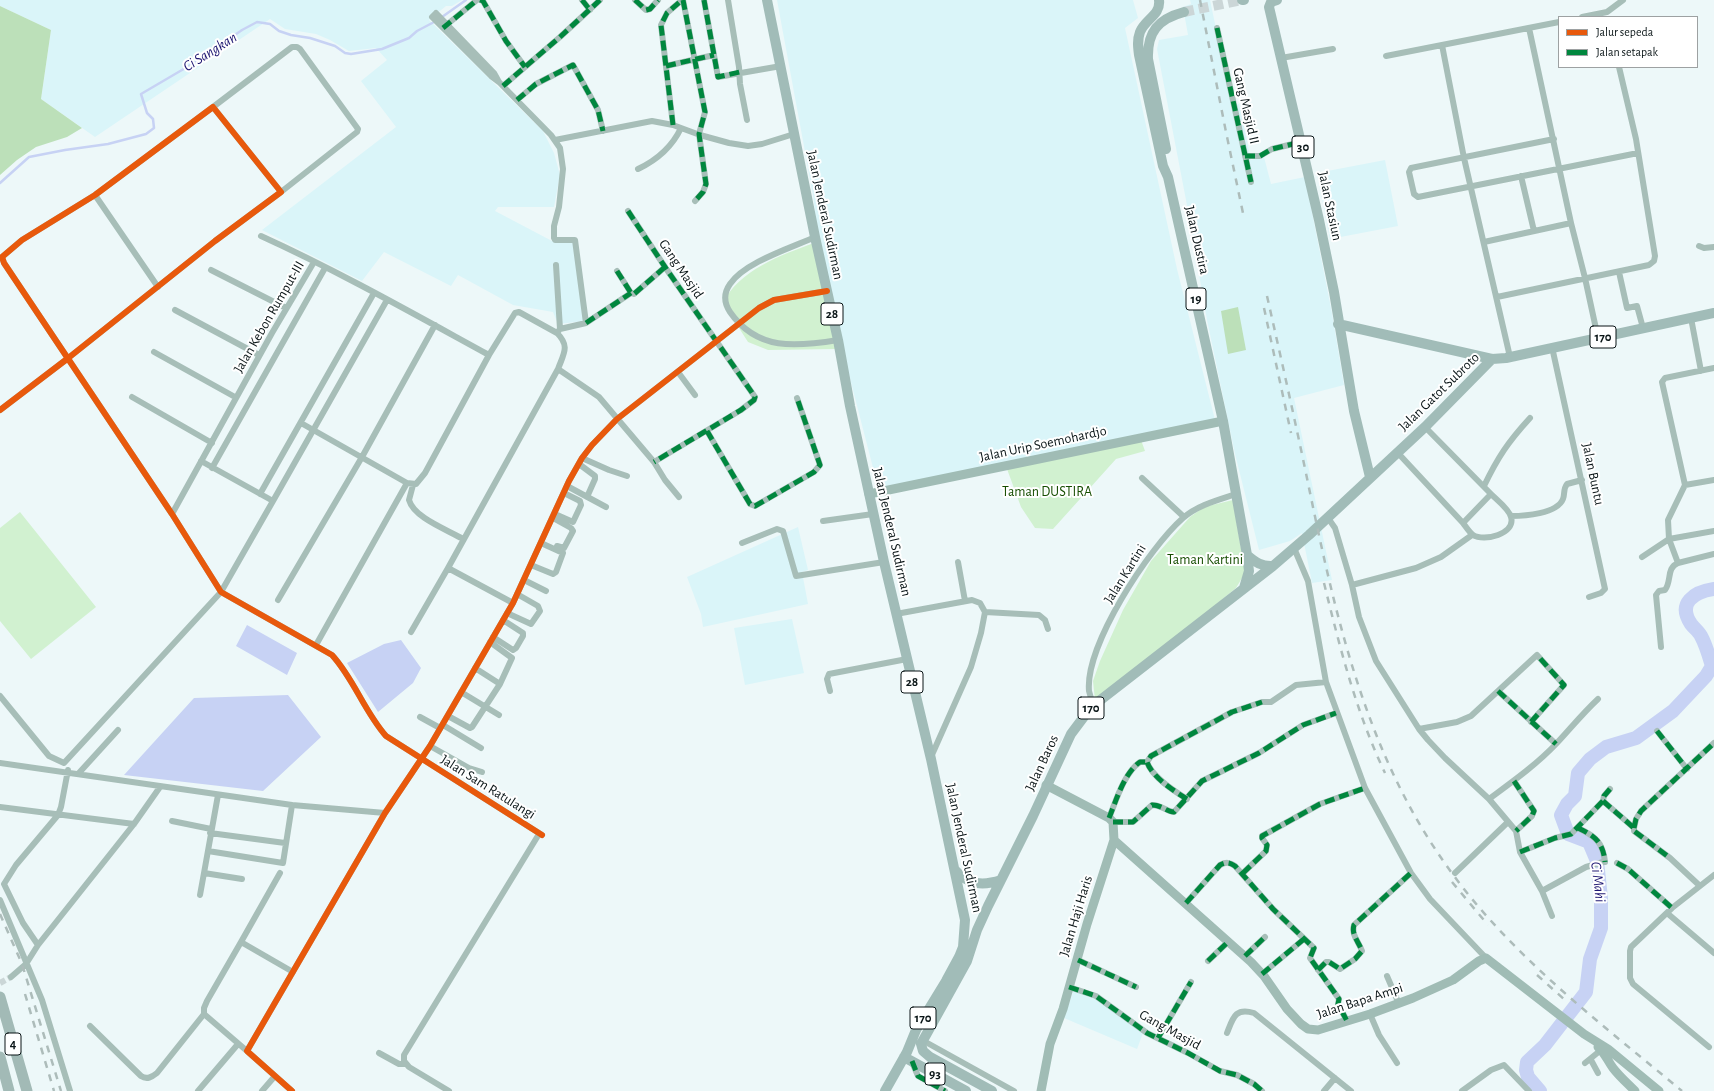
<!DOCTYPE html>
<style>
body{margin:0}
#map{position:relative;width:1714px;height:1091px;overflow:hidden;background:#edf8f9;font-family:"Alegreya Sans",sans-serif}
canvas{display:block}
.legend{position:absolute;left:1558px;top:16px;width:140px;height:52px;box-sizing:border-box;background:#fff;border:1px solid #9da1a2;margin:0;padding:5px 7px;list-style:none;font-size:12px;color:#0a1517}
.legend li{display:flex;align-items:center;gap:8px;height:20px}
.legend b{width:20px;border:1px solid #9da1a2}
</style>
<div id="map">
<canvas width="1714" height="1091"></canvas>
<ul class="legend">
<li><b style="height:5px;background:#e8590c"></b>Jalur sepeda</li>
<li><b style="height:5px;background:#00873e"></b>Jalan setapak</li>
</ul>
</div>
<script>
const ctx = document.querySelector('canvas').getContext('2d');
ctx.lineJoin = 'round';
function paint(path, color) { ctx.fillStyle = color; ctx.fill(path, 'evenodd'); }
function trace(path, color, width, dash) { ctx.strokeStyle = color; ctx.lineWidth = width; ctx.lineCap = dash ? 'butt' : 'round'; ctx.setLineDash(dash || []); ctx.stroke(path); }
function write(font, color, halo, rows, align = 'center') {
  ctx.font = font + ' "Alegreya Sans",sans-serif'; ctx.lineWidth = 4; ctx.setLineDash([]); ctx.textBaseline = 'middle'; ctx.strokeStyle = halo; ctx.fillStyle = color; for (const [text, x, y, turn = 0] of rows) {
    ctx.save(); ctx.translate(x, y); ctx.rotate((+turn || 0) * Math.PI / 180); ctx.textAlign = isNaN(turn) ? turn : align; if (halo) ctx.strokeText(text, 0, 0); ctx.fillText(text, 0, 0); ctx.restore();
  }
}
paint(new Path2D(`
 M0 0H462L452 6H446L429 20 543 131 554 153 560 175 554 207H498L495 211 552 241H574L585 321 558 324 553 312 513 305 458 275 451 286 384 252 362 281 262 230 396 127 361 81 387 60 376 48 349 51 330 40 316 34 285 29 270 19 95 137 41 99 51 30 0 6Z
 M777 0H1133L1138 18 1125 28 1177 269 1215 420 879 491 821 266 813 195Z
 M1190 0H1210L1232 105 1239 104 1251 160 1264 157 1271 184 1305 177 1332 313 1344 385 1294 398 1332 580 1312 583 1302 533 1290 541 1259 550 1235 454 1207 320 1186 200 1157 49 1159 40 1188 35 1183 7 1191 4Z
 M1385 160 1398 226 1330 239 1317 173Z
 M798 527 808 570 802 572 808 604 703 627 701 614 687 577Z
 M792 619 804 673 745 685 734 628Z
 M1074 989 1096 997 1143 1033 1137 1049 1064 1018Z`), '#daf5f9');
paint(new Path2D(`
 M814 243 836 349 768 350 748 342 723 303C739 270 781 255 814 243Z
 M1141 440 1145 451 1116 459 1053 529 1035 528 1021 507 1007 469Z
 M1233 500 1245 573 1236 588 1200 618 1095 700 1093 681 1100 661 1123 610 1151 561 1190 517 1204 507Z
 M20 512 96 607 31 659 0 621V528Z`), '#d1f1d0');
paint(new Path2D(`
 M0 6 51 30 41 99 82 128 67 137 36 147 17 160 0 175Z
 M1238 307 1246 350 1228 354 1221 311Z`), '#bce0b9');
paint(new Path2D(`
 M247 625 297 653 287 675 236 646Z
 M401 640 421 668 413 683 378 712 347 663 384 644Z
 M288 695 321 737 263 791 124 775 194 698Z`), '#c7d2f4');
trace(new Path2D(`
 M442 17 466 0
 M0 183 29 157 65 150 108 144 146 134 154 128 153 119 147 113 141 94 199 60 242 30 257 22 270 24 279 31 291 35 310 38 335 46 345 53 351 54 382 49 409 38 417 31 436 21`), '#c7d2f4', 2.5);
trace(new Path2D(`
 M1540 1091 1528 1077 1526 1070 1527 1062 1545 1045 1586 992 1590 959 1601 928V898L1597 861 1589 842 1568 834 1561 815 1567 804 1575 796 1578 773 1590 759 1606 747 1636 738 1673 711 1706 676 1712 666C1709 656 1706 645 1701 636 1699 632 1694 628 1691 624 1677 603 1694 592 1714 589`), '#c7d2f4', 14);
trace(new Path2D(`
 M0 983 11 977`), '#cbd6d7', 6, [6, 3]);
trace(new Path2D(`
 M1184 12 1242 0`), '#cbd6d7', 10, [10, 5]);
trace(new Path2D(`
 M480 0 483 1 506 41 525 67
 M582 0 590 10
 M635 0 646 10 650 9 658 0
 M683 0 705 112 699 134 706 184 703 192 695 201
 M704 0 718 77 781 66
 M728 0 739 67 740 84 747 120
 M1582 17 1607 12 1623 0
 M444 27 477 0
 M1217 28 1251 182
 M1529 28 1571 223 1585 278 1598 338
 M1442 45 1464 158 1510 357
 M1386 56 1559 22
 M1281 58 1333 49
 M666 66 714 55
 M499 82 494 73 436 13 432 17 491 76 499 82 551 135 560 148 563 169 559 207 554 226V238L555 240H575L586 323 560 329 557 333C570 346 564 353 558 369
 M503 86 560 37 600 0
 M517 100 536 84 573 65 598 110 603 131
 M213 107 292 47H297L300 49 358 129 357 132 281 192
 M673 125 661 25 667 13 682 0
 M1554 139 1411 168 1409 172 1414 194 1418 197 1638 153
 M555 140 652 121 673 125 700 135 729 143 748 146 762 144 794 134
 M1245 156H1260L1272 149 1301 142
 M638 169C657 160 672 147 681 128
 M1521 176 1534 231
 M95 195 158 287
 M628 211 665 267 755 397 754 400 741 410 654 462
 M261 236C338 271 414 314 489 355
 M815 237C791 248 745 262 730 284 723 294 724 303 730 312 757 351 796 347 838 340
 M1484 242 1571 223
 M1699 246 1704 248 1714 247
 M556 265 560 329
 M211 270 286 308
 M617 271 631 293 634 294 665 267
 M1619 272 1627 308 1637 306 1643 328
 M1497 297 1649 265 1654 261 1655 256 1636 139 1619 67
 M175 310 259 355
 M1691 318 1701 371
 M586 323 631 293
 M1552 347 1605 589 1601 593 1589 597
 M154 352 235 397
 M678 372 695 395
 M132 397 212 443
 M0 410 67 359 215 241 281 192 213 107 95 195 22 240 2 257 4 263 172 514 221 592 332 655C354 679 364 711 386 736L542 835
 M301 423 407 483 416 484 425 473 489 355 515 313 519 312 557 333
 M1425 427 1491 494 1463 523C1466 527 1469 532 1473 535 1484 542 1516 534 1511 517 1509 509 1497 500 1491 494
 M707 431 750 504 755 506 814 472 820 465 797 398
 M1397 452 1463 523
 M582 458 609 470 627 476
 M579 464 595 476V479L587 497
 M212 468 325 268
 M1142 478 1184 517
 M413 485 409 500C414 518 448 530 463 539
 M1685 485 1714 480
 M567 486 606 507
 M1484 486C1498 457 1508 442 1530 418
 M260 494 374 293
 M273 501 387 300
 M172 514 272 333 314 262
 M555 514 573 522 581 505 580 501 564 493
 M1511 516C1524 516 1557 514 1563 499 1565 494 1563 489 1567 484L1582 480
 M553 518 571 528 573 531 564 548 557 546
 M1328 518 1335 528 1352 585 1359 617 1376 661 1419 729 1428 740 1445 758 1489 799 1516 831 1520 852 1542 891 1552 916
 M823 521 873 514
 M742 543 777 529 783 531 796 576 884 562
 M1294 548 1308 581 1326 682 1365 788 1411 873 1430 899 1486 958
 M1642 557 1669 539 1714 531
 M958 562 965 601
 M1678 563 1714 554
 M531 565 553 574 556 572 563 553 541 543
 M524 580 546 591
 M1352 585 1416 568 1441 557 1472 535
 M278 600 362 457 435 325
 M513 603 448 568 558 369 599 397 654 462 665 480 679 497
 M985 612 1039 615 1045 620 1048 629
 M507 613 531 624 540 611 538 606 517 594
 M896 614 972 600 980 603 985 612 981 633 971 667 931 757
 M411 632 448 568
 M493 637 513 650 516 648 523 636V633L503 620
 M316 645 407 483
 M1661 647 1656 595 1659 591 1665 590C1672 581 1666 568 1678 563L1669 539 1668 520 1685 485 1662 382 1665 378 1714 368
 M475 668 500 684
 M830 691 827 679 829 674 907 659
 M1498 691 1556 744
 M461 692 499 715
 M0 696 49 756 64 763 221 592 273 501 201 461
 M1094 705C1092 701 1090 696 1089 691 1085 645 1149 548 1183 518 1198 505 1218 500 1236 494
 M448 716 470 728 472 727 500 684 512 658 490 642
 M420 717 440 728
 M443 725 481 748
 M1419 729 1457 722 1471 716 1537 655 1564 685 1531 722
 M1657 731 1687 769
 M430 746 469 768 482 772
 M0 763 292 805 385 813
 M78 774 118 730
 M1514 781 1534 811 1532 816 1516 831
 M218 795 204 873 242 879
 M1187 799C1174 791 1152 777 1147 762L1151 756 1232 712 1262 702H1271L1296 685 1326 682
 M1489 799C1512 782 1536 765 1556 744 1570 729 1583 713 1598 699
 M1603 801 1634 828V831L1670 858 1700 886
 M0 807 134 824
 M1109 818C1116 801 1124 773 1140 762H1147
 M172 821 211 829
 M1113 822H1133L1152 805C1162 805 1167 812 1174 812L1202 781 1259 753 1303 725 1336 713
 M1578 828C1595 836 1603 842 1605 862
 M1634 828 1636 819 1641 811 1714 743
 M210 833 285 843
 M208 851 283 863 292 805
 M1520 852 1555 838 1571 834 1603 801 1604 796 1610 789
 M1617 863 1628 869 1672 908
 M280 873 241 942 293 972
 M1243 873 1266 851 1267 845 1262 838V836L1320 804 1365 788
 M1455 873 1508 822
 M1542 891 1586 867 1603 862
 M200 895 204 873
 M0 900 42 1000 70 1091
 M1186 903 1220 865C1226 862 1229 862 1235 866L1273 909 1314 948 1310 958 1339 999 1338 1004 1347 1021
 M1667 913 1714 953
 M241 942 207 1001 204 1008V1014L247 1051
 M38 945 134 824 160 787
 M1245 956 1265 937
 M1078 960 1136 987
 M1208 961 1229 941
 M1318 970 1326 962H1329L1340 969 1355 959 1362 951C1359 942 1351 935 1354 925L1411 873
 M1262 974 1304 939
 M1387 976 1399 1004
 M11 977 26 964 38 945 23 923 4 884 16 865 58 815 61 807 68 770
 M1069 987 1096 996 1147 1033 1188 1053 1220 1071 1237 1075 1254 1084 1262 1091
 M1370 1014 1379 1035 1397 1063
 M90 1026 141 1076C147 1080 152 1077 157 1073L204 1014
 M1227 1033C1233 1018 1235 1007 1254 1013L1351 1091
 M1158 1038 1191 982
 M922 1040 1014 1091
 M1709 1047 1633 984 1630 978V951L1631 947 1672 908 1714 875
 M379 1053 399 1064H406
 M1591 1060 1598 1073
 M912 1062 918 1076 945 1091
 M1585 1063 1601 1050
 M198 1091 238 1044
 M262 1091 275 1076
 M292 1091 247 1051 385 813 430 746 513 603 569 481 582 458 592 445 617 419 759 308 774 300 827 291
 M449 1091 409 1067 404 1061V1055L539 834
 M1324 1091 1335 1078
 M1462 1091 1491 1070 1504 1065 1529 1091`), '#a7beb8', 6);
trace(new Path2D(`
 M869 494 1223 421
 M1114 840 1251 962 1264 976 1287 1009 1301 1024 1308 1029 1318 1030 1370 1014 1413 998 1453 980 1479 961 1486 958 1584 1034 1608 1049 1659 1091
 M1598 1047C1605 1053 1607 1060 1613 1068 1619 1076 1627 1083 1635 1091
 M1041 1091 1050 1044 1063 1009 1087 924 1114 840 1113 822 1109 818 1046 785`), '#a0bcb5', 9);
trace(new Path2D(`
 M767 0 815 237 838 340 850 406 884 562 931 759 965 920 963 947 959 957 946 981 916 1030 907 1052 885 1091
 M1159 0C1161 15 1145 19 1140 32 1137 40 1138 47 1139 55L1163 166 1168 177 1223 421 1247 555 1249 571 1244 588
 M1242 0H1244
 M1277 0 1271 2 1269 7 1319 220 1334 292 1354 411 1370 477
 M1166 149 1148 59C1147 32 1158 19 1184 12
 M1338 324 1492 359 1506 358 1714 313
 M1247 555C1255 562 1262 567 1273 566
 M955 870C968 885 983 886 1001 880
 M904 1057 966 1091
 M992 1091 930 1057 923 1051 921 1044 967 961 977 930 988 906 1033 816 1071 734 1086 714 1094 705 1273 566 1309 535 1425 427 1492 359`), '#a1bcb8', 10);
trace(new Path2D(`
 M0 997 27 1091
 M0 1057 9 1091`), '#a2bab6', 11);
trace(new Path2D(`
 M1200 0 1226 132 1244 218
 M1267 296C1281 358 1295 420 1308 483 1335 614 1365 750 1444 862 1507 953 1598 1021 1682 1091
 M1264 308 1291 433
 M1324 583C1340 648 1356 712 1385 773
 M1452 882 1488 925
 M0 914 22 964 61 1091
 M1537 975 1565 1000
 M25 994 54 1091`), '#adbcba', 2.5, [7, 7]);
trace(new Path2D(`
 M480 0 483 1 506 41 525 67
 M582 0 590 10
 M635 0 646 10 650 9 658 0
 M683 0 705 112 699 134 706 184 703 192 695 201
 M704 0 718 77 740 72
 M443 28 477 0
 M1217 28 1251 182
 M666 66 714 55
 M503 86 560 37 600 0
 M517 100 536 84 573 65 598 110 603 131
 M673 125 661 25 667 13 682 0
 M1245 156H1260L1272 149 1301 142
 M628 211 665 267 755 397 754 400 741 410 654 462
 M617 271 631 293 634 294 665 267
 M586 323 631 293
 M707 431 750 504 755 506 814 472 820 465 797 398
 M1498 691 1556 744
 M1531 722 1564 685 1537 655
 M1657 731 1687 769
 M1514 781 1534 811 1532 816 1516 831
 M1187 799C1174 791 1152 777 1147 762L1151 756 1232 712 1262 702
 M1603 801 1634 828V831L1670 858
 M1109 818C1116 801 1124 773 1140 762H1147
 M1113 822H1133L1152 805C1162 805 1167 812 1174 812L1202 781 1259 753 1303 725 1336 713
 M1578 828C1595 836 1603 842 1605 862
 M1634 828 1636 819 1641 811 1714 743
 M1520 852 1555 838 1571 834 1603 801 1604 796 1610 789
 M1617 863 1628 869 1672 908
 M1243 873 1266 851 1267 845 1262 838V836L1320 804 1365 788
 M1186 903 1220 865C1226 862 1229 862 1235 866L1273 909 1314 948 1310 958 1339 999 1338 1004 1347 1021
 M1245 956 1265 937
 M1078 960 1136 987
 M1208 961 1229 941
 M1318 970 1326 962H1329L1340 969 1355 959 1362 951C1359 942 1351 935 1354 925L1411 873
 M1262 974 1304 939
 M1069 987 1096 996 1147 1033 1188 1053 1220 1071 1237 1075 1254 1084 1262 1091
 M1158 1038 1191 982
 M912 1061 918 1076 945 1091`), '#00873e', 5, [10, 5]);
trace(new Path2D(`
 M0 410 67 359 215 241 281 192 213 107 95 195 22 240 2 257 4 263 172 514 221 592 332 655C354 679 364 711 386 736L542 835
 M292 1091 247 1051 385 813 430 746 513 603 569 481 582 458 592 445 617 419 759 308 774 300 827 291`), '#e8590c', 6);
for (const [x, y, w] of [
 [1303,147,22],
 [1196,299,20],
 [832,314,22],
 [1603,337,26],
 [912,682,22],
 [1091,708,26],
 [923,1018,26],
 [13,1044,16],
 [935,1074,20]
]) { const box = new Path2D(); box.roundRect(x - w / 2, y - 11, w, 22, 3); ctx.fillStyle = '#fff'; ctx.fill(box); trace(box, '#0a1517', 1); }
write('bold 13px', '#0a1517', null, [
 ["30",1303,147],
 ["19",1196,299],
 ["28",832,314],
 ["170",1603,337],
 ["28",912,682],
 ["170",1091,708],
 ["170",923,1018],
 ["4",13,1044],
 ["93",935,1074]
]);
write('14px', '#0a1517', '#fff', [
 ["Gang Masjid II",1246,106,77],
 ["Jalan Stasiun",1330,206,78],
 ["Jalan Jenderal Sudirman",825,215,78],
 ["Jalan Dustira",1197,240,77],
 ["Gang Masjid",681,269,56],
 ["Jalan Kebon Rumput-III",269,317,-60],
 ["Jalan Gatot Subroto",1439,392,-44],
 ["Jalan Urip Soemohardjo",1043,444,-12],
 ["Jalan Buntu",1593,474,78],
 ["Jalan Jenderal Sudirman",892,532,77],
 ["Jalan Kartini",1125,574,-58],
 ["Jalan Baros",1042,763,-65],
 ["Jalan Sam Ratulangi",488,787,32],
 ["Jalan Jenderal Sudirman",964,848,78],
 ["Jalan Haji Haris",1076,916,-73],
 ["Jalan Bapa Ampi",1360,1001,-18],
 ["Gang Masjid",1170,1030,29]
]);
write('14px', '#164d00', '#fff', [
 ["Taman DUSTIRA",1047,492],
 ["Taman Kartini",1205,560]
]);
write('italic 15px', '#1e1671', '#fff', [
 ["Ci Sangkan",210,52,-32],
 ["Ci Mahi",1598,882,83]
]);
</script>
